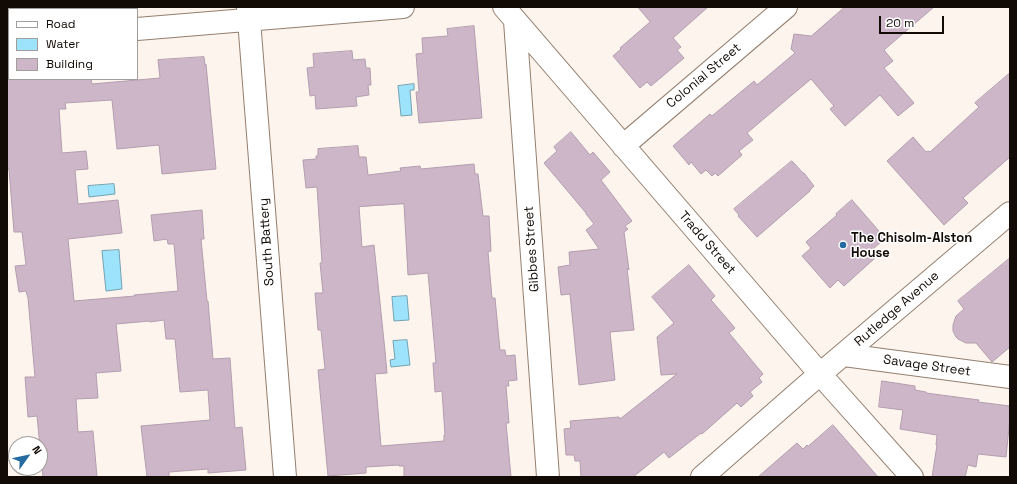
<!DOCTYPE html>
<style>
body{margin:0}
#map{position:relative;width:1017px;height:484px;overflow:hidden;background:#fdf4ed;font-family:"Space Grotesk",sans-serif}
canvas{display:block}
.frame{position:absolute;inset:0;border:8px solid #110a05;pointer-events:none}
.legend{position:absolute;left:8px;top:8px;width:130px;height:72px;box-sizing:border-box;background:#fff;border:1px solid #a09d9b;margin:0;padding:5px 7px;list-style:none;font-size:12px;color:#110a05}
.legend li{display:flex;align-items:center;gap:8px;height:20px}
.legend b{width:20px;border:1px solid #a09d9b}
.north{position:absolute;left:8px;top:436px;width:40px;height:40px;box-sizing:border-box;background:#fff;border:1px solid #a09d9b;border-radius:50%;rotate:57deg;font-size:11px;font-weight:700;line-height:16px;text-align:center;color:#110a05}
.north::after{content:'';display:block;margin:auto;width:14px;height:18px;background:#256ba0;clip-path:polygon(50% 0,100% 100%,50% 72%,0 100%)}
.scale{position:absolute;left:879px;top:16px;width:65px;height:18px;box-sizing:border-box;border:2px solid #110a05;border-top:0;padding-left:5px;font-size:12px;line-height:14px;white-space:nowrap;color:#110a05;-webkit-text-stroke:3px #fff;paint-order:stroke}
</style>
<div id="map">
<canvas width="1017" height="484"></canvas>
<div class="frame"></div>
<ul class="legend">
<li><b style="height:5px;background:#fff"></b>Road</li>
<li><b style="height:11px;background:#9de3fb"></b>Water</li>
<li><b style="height:11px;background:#ccb6c7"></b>Building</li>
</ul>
<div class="north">N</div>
<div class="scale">20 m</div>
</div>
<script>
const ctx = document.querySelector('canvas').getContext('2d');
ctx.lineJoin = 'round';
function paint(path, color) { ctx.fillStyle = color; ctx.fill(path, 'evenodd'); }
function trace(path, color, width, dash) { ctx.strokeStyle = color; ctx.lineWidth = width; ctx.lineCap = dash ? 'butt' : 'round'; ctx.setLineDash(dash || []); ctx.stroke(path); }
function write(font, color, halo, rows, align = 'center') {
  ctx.font = font + ' "Space Grotesk",sans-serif'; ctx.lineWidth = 3; ctx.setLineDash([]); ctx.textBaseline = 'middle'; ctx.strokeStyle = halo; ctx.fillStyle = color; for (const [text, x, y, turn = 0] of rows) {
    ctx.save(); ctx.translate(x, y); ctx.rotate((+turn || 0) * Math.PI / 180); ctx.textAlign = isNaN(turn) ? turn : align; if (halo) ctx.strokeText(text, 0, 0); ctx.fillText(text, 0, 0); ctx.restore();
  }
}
const water = new Path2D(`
 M414 84V90H410L412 115 401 116 398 86Z
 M114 184 115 194 89 197 88 186Z
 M119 250 122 289 106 291 102 251Z
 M407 296 409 320 394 321 392 297Z
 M407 340 410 365 391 367 390 360 395 359 393 341Z`);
paint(water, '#9de3fb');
trace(water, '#73a2b1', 1);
const building = new Path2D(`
 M638 7H708L673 38 681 47 677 50 684 58 651 86 647 82 640 88 613 56 621 49 620 48 650 22Z
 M845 7H934L884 50 893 61 884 68 914 103 898 116 880 95 845 126 830 109 834 106 811 79 747 133 753 140 739 151 742 155 718 176 715 173 712 176 706 170 701 174 691 162 689 165 673 146 710 114 712 116 754 81 757 85 795 53 791 49 794 34 811 36Z
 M474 26 482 118 419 123 416 92H419L416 54 423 53 422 38 448 36 447 29Z
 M352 51 353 60 365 59 366 68H370L371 85H368L369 95 356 97 357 106 316 109 315 95 310 96 307 68 314 67 313 54Z
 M204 57 205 65 206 64 216 169 162 174 159 145 117 149 112 100 65 103 66 109H59L62 153 86 151 88 169 75 170 78 204 118 200 122 233 68 239 74 301 135 296 134 295 178 291 174 244H168L167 239 154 241 151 215 202 210 204 239H201L207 301H208L213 359 230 358 235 428 242 427 246 470 208 473V469L169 472V477H147L141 426 210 420 208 390 180 392 175 339H166L164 320 150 322V321L116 324 121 371 96 373 98 398 76 399 78 432 93 431 97 477H43L37 416 28 417 25 377H35L28 298 26 291 19 292 15 266 26 265 22 232H14L9 169H7V79H91L92 84 160 78 158 60Z
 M1010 73V157L963 198 968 203 944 225 887 161 913 137 926 152 928 151 930 152 979 107 975 103Z
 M571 132 590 155 593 152 610 172 601 180 632 221 625 226 628 229 624 232 629 270 627 268 634 330 610 332 615 380 579 385 570 294 561 295 558 267 570 265 569 252 599 249 586 230 594 224 586 214V213L544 163 557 151 554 147Z
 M358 146 359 157H366L368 175 401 171 400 168 420 166 421 169 474 164 475 174H478L483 216H489L491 251 488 252 492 298H495L500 350H505L506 356 515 355 517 380 508 381 509 386H506L509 423H506L511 477H404V466H399V465L366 467V473L328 476 318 370 325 369 321 330H318L315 293H323L320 263H322L317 187 306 188 303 160 316 159V156H318V149ZM404 204 408 275 428 273 436 363H433L435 392 442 391 445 435H444V441L381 446 375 374 387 373 385 351 374 245 362 247 359 207Z
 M792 161 803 173H804L814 186 810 190V191L757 237 738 216 739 215 734 209Z
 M852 200 885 238 870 252 875 258 844 286 838 280 830 288 802 256 811 248 806 242 837 215 836 214Z
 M1010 258V347L992 362 976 343H966L958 339 956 337 953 331V325L956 316 964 309 958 301Z
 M689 265 715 296 711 300 735 328 729 333 763 374 759 378 762 382 750 392 753 396 741 407 737 403 702 434 701 433 669 458 664 452 633 477H581L580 461H575L574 455H566L564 429 571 428 570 421 619 417 620 419 677 374 661 375 657 337 674 323 652 297Z
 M882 381 915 386V390L926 392V393L979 400 978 402 1010 406V418L1006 457 978 454 976 467 968 465 965 477H932L937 445H936L937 435 900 429 903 410 879 407Z
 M833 425 878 477H758L797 443 803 449 807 445 808 446Z`);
paint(building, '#ccb6c7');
trace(building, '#b39daf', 1);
const minor = new Path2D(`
 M248 7 285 477
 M504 7 820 374 912 477
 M515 21 548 477
 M137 29 403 7
 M7 40 9 39
 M623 146 786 7
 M844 355 1010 377
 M702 477 806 386 1010 213`);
trace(minor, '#947f6f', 24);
trace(minor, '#fff', 22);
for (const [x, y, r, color] of [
 [843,245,4,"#256ba0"]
]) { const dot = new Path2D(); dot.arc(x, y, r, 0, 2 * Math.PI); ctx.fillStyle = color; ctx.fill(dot); trace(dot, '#fff', 1.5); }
write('13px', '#110a05', '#fff', [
 ["Colonial Street",704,76,-40],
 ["South Battery",267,242,-94],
 ["Tradd Street",707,243,49],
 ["Gibbes Street",532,249,-94],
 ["Rutledge Avenue",897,309,-41],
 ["Savage Street",927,366,8]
]);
write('bold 13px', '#110a05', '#fff', [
 ["The Chisolm-Alston",851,238],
 ["House",851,253]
], 'left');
</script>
